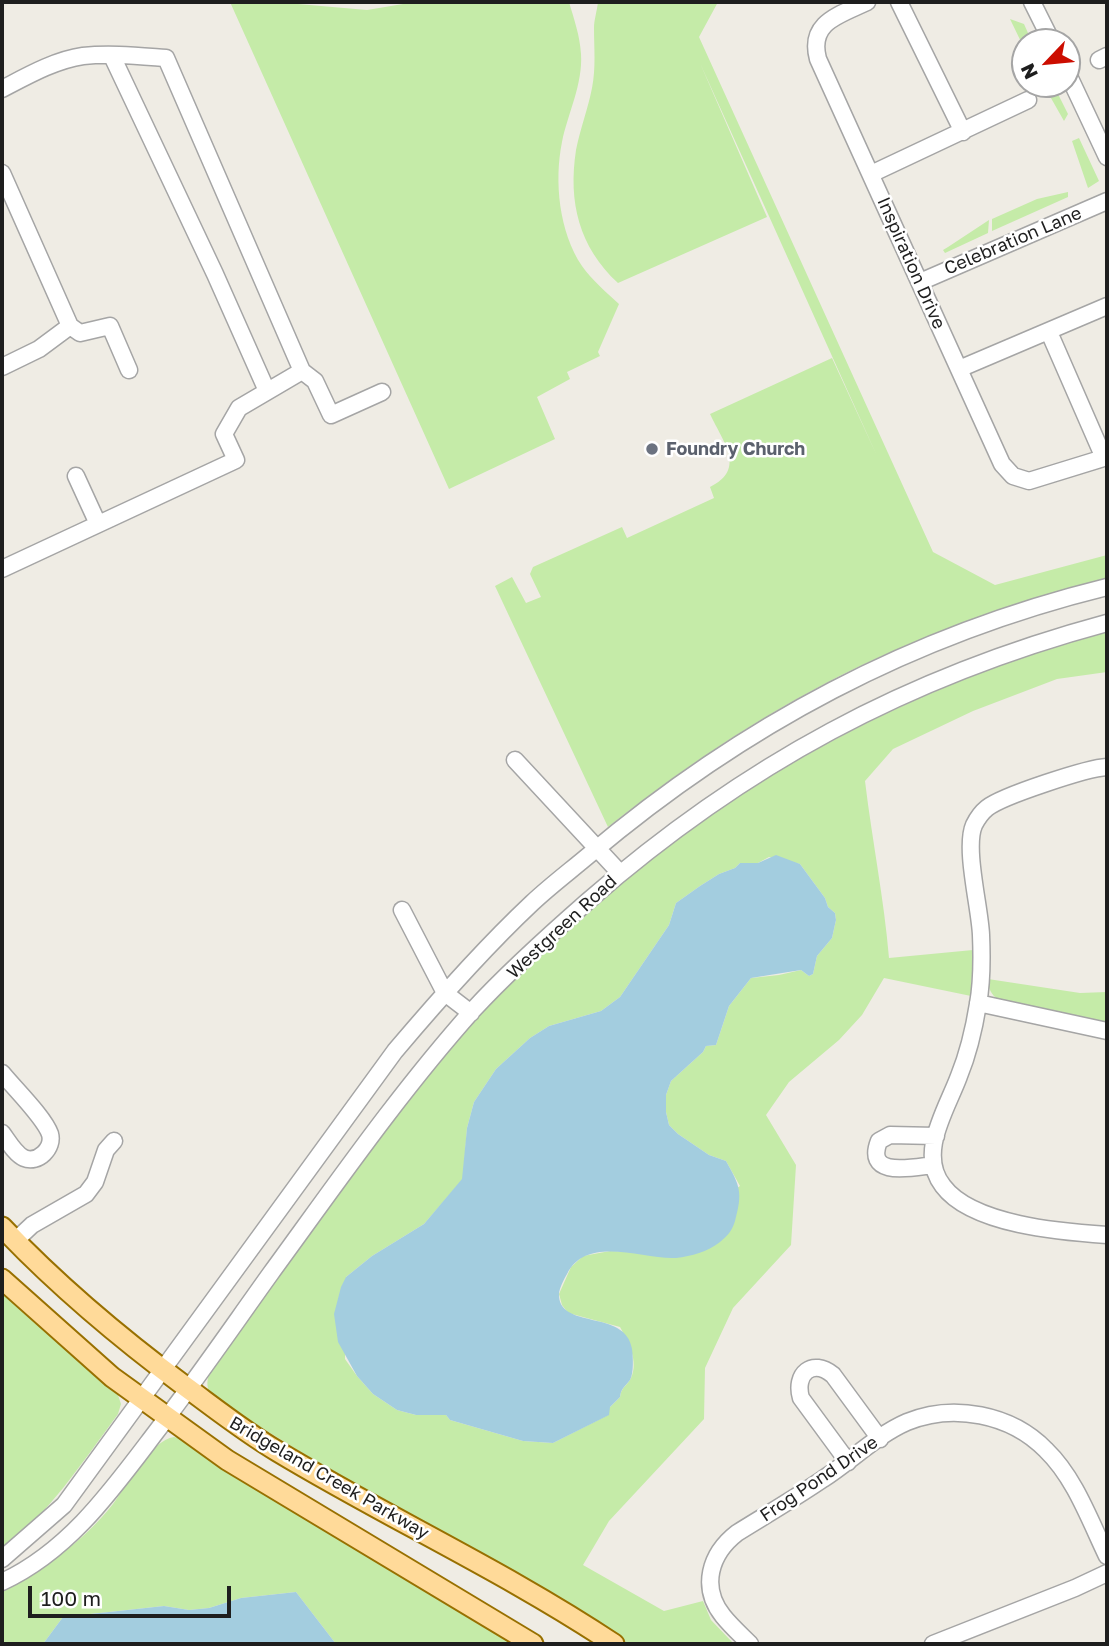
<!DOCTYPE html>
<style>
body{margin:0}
#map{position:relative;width:1109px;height:1646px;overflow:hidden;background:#efece4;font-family:"Golos Text",sans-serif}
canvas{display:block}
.frame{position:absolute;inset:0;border:4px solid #1e1e1e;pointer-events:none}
.north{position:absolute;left:1011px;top:28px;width:70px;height:70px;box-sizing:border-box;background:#fff;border:2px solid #a5a5a5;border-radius:50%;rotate:244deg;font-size:19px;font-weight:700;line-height:28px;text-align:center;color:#1e1e1e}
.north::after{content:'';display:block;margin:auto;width:24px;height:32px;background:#cc0d00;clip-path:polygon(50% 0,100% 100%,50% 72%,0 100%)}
.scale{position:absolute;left:28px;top:1586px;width:203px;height:32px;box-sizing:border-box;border:4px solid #1e1e1e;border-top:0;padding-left:9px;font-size:21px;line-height:24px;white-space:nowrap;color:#1e1e1e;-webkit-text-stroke:5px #fff;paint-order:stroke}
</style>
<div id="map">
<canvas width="1109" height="1646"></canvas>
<div class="frame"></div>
<div class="north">N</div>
<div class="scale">100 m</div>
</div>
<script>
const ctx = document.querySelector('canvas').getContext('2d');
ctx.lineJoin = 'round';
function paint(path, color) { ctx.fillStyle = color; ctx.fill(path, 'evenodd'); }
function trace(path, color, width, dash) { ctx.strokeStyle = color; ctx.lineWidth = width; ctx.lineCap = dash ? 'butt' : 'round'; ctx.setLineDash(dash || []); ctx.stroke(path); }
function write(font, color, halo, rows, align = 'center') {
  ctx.font = font + ' "Golos Text",sans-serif'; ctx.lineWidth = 5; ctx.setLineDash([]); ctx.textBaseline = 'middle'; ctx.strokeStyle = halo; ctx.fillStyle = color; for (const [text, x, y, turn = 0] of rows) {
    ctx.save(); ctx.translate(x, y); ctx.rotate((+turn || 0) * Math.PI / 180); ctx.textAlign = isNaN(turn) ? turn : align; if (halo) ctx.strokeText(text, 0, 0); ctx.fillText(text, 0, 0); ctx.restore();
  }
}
paint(new Path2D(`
 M230 2H275L367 10 415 2H569C574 19 580 36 581 54 583 84 568 113 562 142 554 181 559 232 582 266 592 280 606 292 619 304L598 352 600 356 567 372 570 379 537 397 555 439 449 489Z
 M598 2H718L699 37 933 552 995 585 1107 555V582C1056 597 1004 610 954 627 827 672 713 744 608 827L495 586 512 577 526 603 541 597 530 574 533 567 622 527 627 538 714 498 710 487C747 469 723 442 710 414L832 358 877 456 700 63 767 217 618 283C579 247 568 202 576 150 580 129 588 109 592 88 596 67 594 49 594 28 594 20 597 11 598 2Z
 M1010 19 1024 24 1032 42H1025V50Z
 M1043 84H1053L1068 114 1064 121Z
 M1079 138 1099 181 1088 188 1072 141Z
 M1068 192V197L992 231V219L1037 199Z
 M989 220 988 233 945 253 943 250 948 247Z
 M1107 632V672L1057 679 973 711 893 749 865 781C872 840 884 898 889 958L973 950 971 996 884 978 862 1015 839 1040 789 1082 766 1115 796 1165 791 1245 733 1308 705 1368 704 1419 609 1521 583 1565 664 1611 703 1601 711 1620 734 1644H629L514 1571 375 1498 212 1397C205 1386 207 1380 211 1367 260 1301 308 1236 356 1170 386 1130 414 1088 446 1051 619 850 851 700 1107 632ZM769 857 800 864 825 898 828 907 835 913 836 920 832 938 817 956 813 974 809 976 801 970 779 975 751 978 729 1006 716 1045 706 1046 703 1052 671 1081 666 1095V1112L669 1125 678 1134 709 1155 726 1161 740 1186 638 1252 610 1251 583 1256 571 1267 559 1294 562 1305 568 1313 620 1327C628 1342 639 1361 631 1378 627 1386 621 1387 620 1397L609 1408 608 1415 553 1443 523 1441 450 1420 446 1415H416L397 1410 373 1394 357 1376 345 1359 346 1277 372 1256 424 1224 463 1179 467 1128 474 1102 496 1069 530 1038 549 1026 601 1011 620 997 669 925 676 903 700 886 719 874 735 868 740 863H758Z
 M988 979 1080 993 1107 992V1022L999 1000C991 995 988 988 988 979Z
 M2 1288 117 1392 121 1404 118 1414C82 1463 49 1513 2 1551Z
 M174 1437 182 1439 521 1644H336L296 1592 241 1598 209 1608 189 1610 164 1606 63 1617 43 1644H2V1590C45 1568 82 1543 113 1504 127 1485 151 1440 174 1437Z`), '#c5eba8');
paint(new Path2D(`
 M776 855 800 864 825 898 828 907 835 913 836 920 832 938 817 956 813 974 809 976 801 970 751 978 729 1006 716 1045 706 1046 703 1052 671 1081 666 1095V1112L669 1125 678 1134 709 1155 726 1161C740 1186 743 1192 735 1221 732 1231 728 1235 720 1242 707 1252 692 1256 676 1258 644 1260 587 1234 567 1274 564 1279 560 1287 559 1293 557 1331 626 1308 632 1349 633 1357 634 1373 630 1380 625 1387 621 1388 620 1397L610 1407 609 1415 553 1443 523 1441 450 1420 446 1415H416L397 1410 373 1394 357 1376 338 1342 334 1314 341 1287 346 1277 372 1256 424 1224 462 1179 467 1128 474 1102 496 1069 530 1038 549 1026 601 1011 620 997 669 925 676 903 700 886 719 874 735 868 740 863H758Z
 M296 1592 336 1644H43L63 1617 164 1606 189 1610 209 1608 241 1598Z`), '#a3cddf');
const minor = new Path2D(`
 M867 2C840 15 808 22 818 59L1002 464 1013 476 1029 481 1107 457
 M899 2 963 132
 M1032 2 1052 42
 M112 56 215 274 267 391
 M1099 60 1107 56
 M1067 72 1107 157
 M2 89C27 76 55 60 83 56 110 53 139 56 166 58L302 371 239 408 224 434 236 460 2 569
 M2 173 70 326 39 349 2 367
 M871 174 1028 100
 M920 282 1107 201
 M70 326 80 333 110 326 129 370
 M1049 332 1104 458
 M959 369 1107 306
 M302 371 315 381 331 415 382 392
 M76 476 98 524
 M515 760 620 873
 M1107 767C1087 768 1002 796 987 808 982 812 977 819 974 825 964 848 980 908 981 935 982 958 982 982 978 1004 974 1029 968 1054 959 1076 947 1109 917 1153 943 1186 972 1225 1062 1232 1107 1235
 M402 910 445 993 471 1013
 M978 1003 1107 1031
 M2 1073C14 1088 44 1117 50 1134 54 1148 38 1164 24 1158 15 1154 8 1141 2 1133
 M933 1165C914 1167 864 1179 879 1141L890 1135 936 1136
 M15 1241 32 1225 86 1194 95 1182 106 1150 114 1141
 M848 1462 801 1398C794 1374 812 1358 833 1375L880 1439
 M2 1559 64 1505 395 1051C439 999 483 949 532 903 550 886 570 871 589 855 743 725 912 635 1107 587
 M2 1582C69 1551 112 1490 156 1432 196 1380 233 1326 271 1273 336 1184 399 1093 473 1010 508 972 548 936 588 901 744 765 907 677 1107 623
 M750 1644C741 1635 731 1626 723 1616 700 1587 710 1554 737 1533 766 1515 795 1498 823 1479 851 1461 877 1435 907 1422 953 1403 1011 1414 1046 1450 1075 1478 1090 1521 1107 1556
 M933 1644 1075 1588 1107 1573`);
const major = new Path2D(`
 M2 1227C58 1286 120 1338 186 1387 216 1409 245 1432 277 1451 388 1518 506 1572 614 1644
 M2 1279 112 1377 227 1460 533 1644`);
trace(minor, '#a5a5a5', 19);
trace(major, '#987000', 23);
trace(minor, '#fff', 16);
trace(major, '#ffda99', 19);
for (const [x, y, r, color] of [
 [652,449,7,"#6b7280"]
]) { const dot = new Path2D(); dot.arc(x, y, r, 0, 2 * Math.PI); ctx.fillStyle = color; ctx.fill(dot); trace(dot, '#fff', 2.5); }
write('18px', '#1e1e1e', '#fff', [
 ["Celebration Lane",1013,241,-23],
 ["Inspiration Drive",911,263,66],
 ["Westgreen Road",562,927,-43],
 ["Bridgeland Creek Parkway",329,1478,30],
 ["Frog Pond Drive",819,1479,-34]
]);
write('bold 18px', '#5b616d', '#fff', [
 ["Foundry Church",666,449]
], 'left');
</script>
